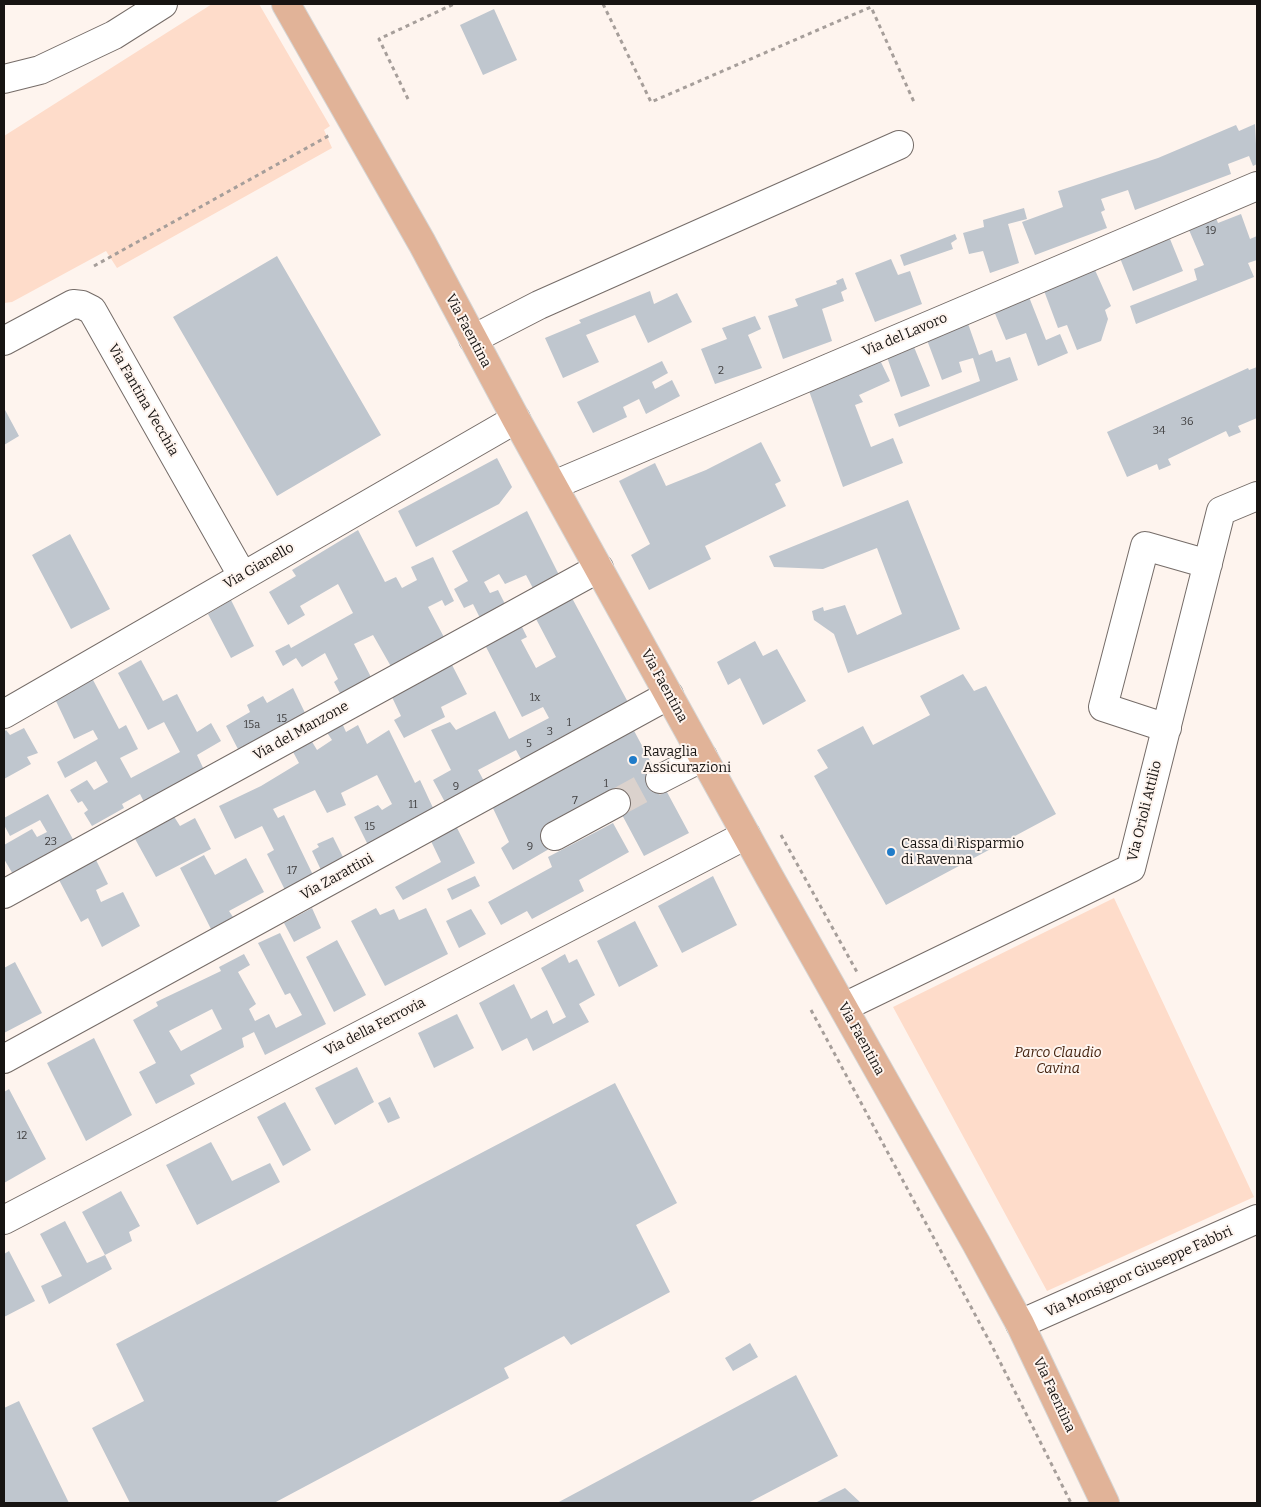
<!DOCTYPE html>
<style>
body{margin:0}
#map{position:relative;width:1261px;height:1507px;overflow:hidden;background:#fef4ee;font-family:Bitter,serif}
canvas{display:block}
.frame{position:absolute;inset:0;border:5px solid #171412;pointer-events:none}
</style>
<div id="map">
<canvas width="1261" height="1507"></canvas>
<div class="frame"></div>
</div>
<script>
const ctx = document.querySelector('canvas').getContext('2d');
ctx.lineJoin = 'round';
function paint(path, color) { ctx.fillStyle = color; ctx.fill(path, 'evenodd'); }
function trace(path, color, width, dash) { ctx.strokeStyle = color; ctx.lineWidth = width; ctx.lineCap = dash ? 'butt' : 'round'; ctx.setLineDash(dash || []); ctx.stroke(path); }
function write(font, color, halo, rows, align = 'center') {
  ctx.font = font + ' Bitter,serif'; ctx.lineWidth = 4; ctx.setLineDash([]); ctx.textBaseline = 'middle'; ctx.strokeStyle = halo; ctx.fillStyle = color; for (const [text, x, y, turn = 0] of rows) {
    ctx.save(); ctx.translate(x, y); ctx.rotate((+turn || 0) * Math.PI / 180); ctx.textAlign = isNaN(turn) ? turn : align; if (halo) ctx.strokeText(text, 0, 0); ctx.fillText(text, 0, 0); ctx.restore();
  }
}
paint(new Path2D(`
 M212 4H259L330 126 324 130 332 148 117 268 106 251 12 302 4 303V136Z
 M1114 898 1254 1197 1047 1291 893 1007Z`), '#fedcca');
paint(new Path2D(`
 M494 9 517 60 483 75 460 25Z
 M1255 124 1257 164 1253 166 1249 156 1228 164 1231 174 1135 210 1128 190 1101 199 1105 210 1101 212 1107 228 1035 255 1022 222 1063 207 1058 191 1158 158 1236 125 1239 131Z
 M1024 208 1027 219 1008 224 1019 263 990 273 983 251 969 254 963 233 984 227 983 220Z
 M1241 214 1250 239 1257 236V260L1248 263 1254 277 1136 324 1130 306 1197 280 1194 269 1204 265 1189 230 1216 218 1218 223Z
 M955 234 957 239 951 243 953 249 904 266 900 255Z
 M1170 239 1183 271 1133 291 1120 258Z
 M277 256 381 435 277 496 173 317Z
 M891 259 898 275 910 271 922 304 875 322 855 273Z
 M1095 270 1111 306 1105 310 1108 319 1101 341 1077 350 1067 325 1058 328 1043 288Z
 M843 278 847 289 841 292 844 301 822 309 832 341 783 359 768 316 798 306 795 299 837 284 836 281Z
 M650 291 654 304 677 293 692 322 648 343 635 315 586 335 599 362 563 378 545 338 581 323 579 320Z
 M1029 297 1046 340 1060 334 1068 353 1038 366 1026 333 1006 340 994 311Z
 M965 315 979 355 992 350 996 362 1010 357 1018 380 899 427 894 414 980 381 973 358 959 362 962 372 942 380 927 340 954 330 950 317Z
 M755 316 761 329 748 335 762 368 715 384 701 349 727 339 722 328Z
 M914 347 930 386 901 397 887 357Z
 M879 358 890 381 859 395 863 402 855 405 871 447 893 438 903 463 843 487 808 388Z
 M662 361 668 373 652 382 655 389 672 380 680 396 646 414 639 399 623 407 627 417 593 433 577 402Z
 M1257 367V418L1238 426 1241 432 1229 437 1226 431 1168 459 1171 465 1159 470 1157 464 1127 477 1107 432 1248 368 1249 370Z
 M4 408 19 436 4 445Z
 M761 442 781 481 775 484 786 506 705 546 711 559 649 590 631 555 650 544 619 481 655 463 666 486 706 470Z
 M497 458 512 487 499 504 416 547 398 511Z
 M908 500 960 629 848 673 834 634 814 620 812 611 823 607 824 611 845 605 857 635 902 614 877 548 823 569 774 567 769 556Z
 M527 511 561 579 535 592 526 575 505 584 499 574 484 582 490 593 498 590 507 608 482 622 473 604 464 608 454 589 468 581 452 551Z
 M358 530 385 582 396 577 402 588 417 580 411 567 433 557 454 601 445 606 442 600 428 607 446 641 393 670 373 635 354 644 373 681 342 697 334 682 338 679 325 653 302 667 296 658 283 666 275 651 289 644 291 648 353 613 338 584 300 606 305 615 288 625 269 592 296 576 292 570Z
 M70 534 110 609 71 629 32 555Z
 M572 598 630 706 523 763 516 750 478 770 485 783 446 804 433 780 451 770 431 730 450 722 456 730 495 711 509 739 549 718 543 707 522 717 485 645 521 625 527 637 521 640 536 668 556 657 535 617Z
 M231 600 254 646 231 658 208 614Z
 M755 641 763 656 777 649 806 701 763 725 740 678 728 685 717 662Z
 M141 660 163 701 177 694 197 732 211 723 221 741 197 755 205 772 145 804 140 794 122 804 124 808 92 826 84 813 88 810 82 801 78 803 70 790 87 780 94 790 108 782 96 761 65 778 57 762 98 739 93 730 74 739 55 699 92 678 119 729 126 725 138 749 120 758 131 778 180 752 164 722 148 730 118 673Z
 M451 663 467 694 441 707 445 717 404 738 394 720 401 716 391 695Z
 M963 674 974 691 986 686 1056 814 886 905 814 776 828 768 817 750 863 726 873 745 930 715 920 696Z
 M293 688 307 717 240 753 226 726 250 712 247 705 263 696 267 703Z
 M342 723 346 732 358 725 367 744 389 730 415 783 420 780 434 810 368 845 354 817 378 805 382 810 392 804 377 775 341 793 346 805 327 813 315 790 273 809 278 818 284 815 313 875 285 890 267 854 274 850 262 826 235 839 219 806 261 786 299 763 292 750 311 740 317 750 332 740 326 731Z
 M632 727 689 833 644 856 612 796 542 833 549 849 513 870 501 848 509 842 491 804Z
 M24 728 38 753 27 757 31 764 4 779V732L6 730 10 735Z
 M48 794 75 843 14 876 4 859V845L32 829 37 837 47 832 40 820 10 836 4 825V818Z
 M173 815 180 826 195 818 211 849 156 877 134 837Z
 M613 823 629 852 579 880 584 891 532 919 527 911 501 925 488 902 552 867 548 857Z
 M456 826 475 863 403 900 395 887 441 862 430 839Z
 M333 837 344 859 321 870 312 851 319 847 317 844Z
 M204 855 215 875 246 858 264 892 229 911 233 917 211 929 180 868Z
 M95 858 108 884 96 890 101 902 123 892 140 926 102 947 88 918 81 922 58 878Z
 M475 876 480 886 452 900 447 889Z
 M713 876 737 925 682 953 658 906Z
 M312 908 321 928 294 942 284 923Z
 M376 908 380 915 394 909 399 920 426 908 448 954 385 986 351 921Z
 M471 909 486 934 459 948 446 921Z
 M635 921 658 966 619 987 597 941Z
 M280 933 326 1024 265 1055 254 1032 242 1038 244 1047 190 1075 195 1084 156 1104 139 1072 156 1063 133 1020 158 1006 156 1002 221 971 219 967 244 954 250 965 238 972 256 1004 249 1009 255 1021 269 1014 276 1028 302 1015 290 993 285 995 258 943ZM212 1009 222 1029 181 1051 169 1031Z
 M337 940 366 995 334 1012 306 957Z
 M565 954 569 963 577 959 595 995 579 1004 589 1022 533 1051 527 1038 502 1051 479 1003 514 984 531 1019 547 1010 553 1024 566 1017 541 968Z
 M15 962 42 1013 4 1033V968Z
 M457 1014 474 1048 434 1068 418 1033Z
 M94 1038 132 1115 86 1141 47 1063Z
 M357 1067 374 1102 335 1125 315 1088Z
 M615 1083 677 1203 636 1225 670 1292 571 1345 564 1336 504 1368 509 1378 274 1503H130L92 1428 144 1401 116 1344Z
 M9 1089 46 1159 4 1183V1092Z
 M390 1097 400 1118 388 1123 378 1103Z
 M285 1102 311 1150 283 1166 257 1117Z
 M211 1142 232 1181 270 1163 280 1182 197 1225 166 1165Z
 M121 1191 140 1226 129 1232 132 1241 105 1255 82 1212Z
 M65 1221 87 1263 105 1255 112 1269 49 1304 41 1286 62 1276 40 1234Z
 M9 1251 35 1301 4 1317V1254Z
 M750 1343 758 1357 733 1371 725 1358Z
 M796 1375 838 1456 748 1503H557Z
 M19 1401 69 1503H4V1408Z
 M845 1488 861 1503H815Z`), '#bfc6ce');
trace(new Path2D(`
 M616 803 660 779`), '#dbd2cd', 28, [28, 14]);
const street = new Path2D(`
 M4 79 40 70 114 35 163 4
 M473 339 539 305 899 145
 M4 341 73 304 82 305 92 310 242 575
 M554 485 1257 186
 M4 714 516 419
 M1167 728 1103 707 1145 546 1208 564
 M660 779 703 757
 M555 836 616 803
 M4 894 599 568
 M844 1007 1131 868 1221 511 1257 496
 M4 1059 669 695
 M4 1220 746 835
 M1020 1324 1257 1219`);
const primary = new Path2D(`
 M286 4 422 243 516 419 770 878 976 1243 1020 1324 1105 1503`);
trace(street, '#756c68', 30);
trace(primary, '#d5d5d4', 30);
trace(new Path2D(`
 M603 4 651 102 871 7 914 102
 M408 99 379 39 454 4
 M94 266 330 135
 M781 835 857 972
 M811 1010 992 1346 1071 1503`), '#a69e9a', 3, [4, 4]);
trace(street, '#fff', 28);
trace(primary, '#e1b398', 28);
for (const [x, y, r, color] of [
 [633,760,5,"#217cc9"],
 [891,852,5,"#217cc9"]
]) { const dot = new Path2D(); dot.arc(x, y, r, 0, 2 * Math.PI); ctx.fillStyle = color; ctx.fill(dot); trace(dot, '#fef4ee', 2); }
write('11px', '#414041', null, [
 ["19",1211,231],
 ["2",721,371],
 ["36",1187,422],
 ["34",1159,431],
 ["1x",535,698],
 ["15",282,719],
 ["1",569,723],
 ["15a",252,725],
 ["3",550,732],
 ["5",529,744],
 ["1",606,784],
 ["9",456,787],
 ["7",575,801],
 ["11",413,805],
 ["15",370,827],
 ["23",51,842],
 ["9",530,847],
 ["17",292,871],
 ["12",22,1136]
]);
write('14px', '#171412', '#fef4ee', [
 ["Via Faentina",468,331,62],
 ["Via del Lavoro",905,335,-23],
 ["Via Fantina Vecchia",143,400,60],
 ["Via Gianello",259,566,-30],
 ["Via Faentina",664,686,61],
 ["Via del Manzone",301,731,-29],
 ["Via Orioli Attilio",1145,811,-76],
 ["Via Zarattini",337,877,-29],
 ["Via della Ferrovia",375,1027,-27],
 ["Via Faentina",861,1039,61],
 ["Via Monsignor Giuseppe Fabbri",1139,1272,-24],
 ["Via Faentina",1054,1395,65]
]);
write('14px', '#171412', '#fef4ee', [
 ["Ravaglia",643,752],
 ["Assicurazioni",643,768],
 ["Cassa di Risparmio",901,844],
 ["di Ravenna",901,860]
], 'left');
write('italic 14px', '#411f0b', '#fef4ee', [
 ["Parco Claudio",1058,1053],
 ["Cavina",1058,1069]
]);
</script>
